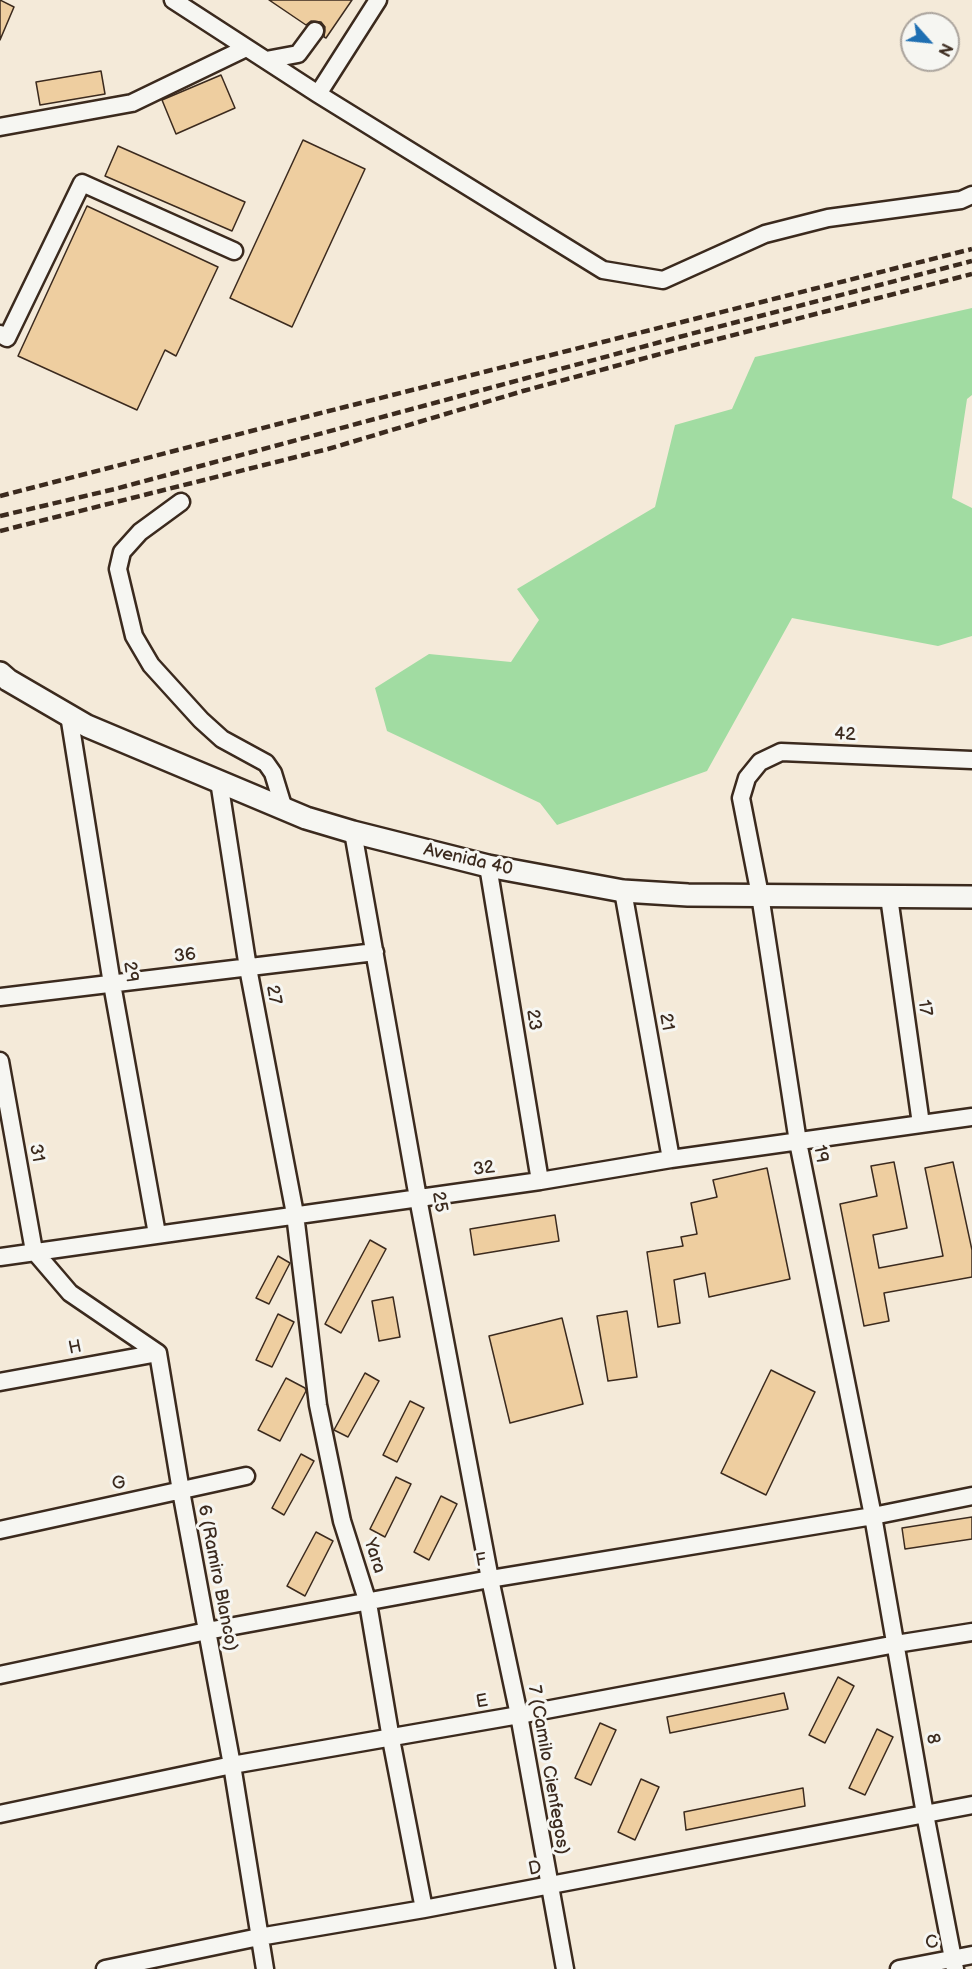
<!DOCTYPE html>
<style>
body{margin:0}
#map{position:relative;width:972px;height:1969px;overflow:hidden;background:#f4ead9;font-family:"Balsamiq Sans",sans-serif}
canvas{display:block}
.north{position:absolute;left:900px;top:12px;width:60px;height:60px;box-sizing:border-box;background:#f6f6f2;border:2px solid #aba49d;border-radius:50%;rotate:117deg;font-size:16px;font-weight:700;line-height:24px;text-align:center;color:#3b2a1e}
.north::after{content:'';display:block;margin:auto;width:21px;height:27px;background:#1f6fb2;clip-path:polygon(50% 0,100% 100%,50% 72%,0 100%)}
</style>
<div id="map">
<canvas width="972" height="1969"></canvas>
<div class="north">N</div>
</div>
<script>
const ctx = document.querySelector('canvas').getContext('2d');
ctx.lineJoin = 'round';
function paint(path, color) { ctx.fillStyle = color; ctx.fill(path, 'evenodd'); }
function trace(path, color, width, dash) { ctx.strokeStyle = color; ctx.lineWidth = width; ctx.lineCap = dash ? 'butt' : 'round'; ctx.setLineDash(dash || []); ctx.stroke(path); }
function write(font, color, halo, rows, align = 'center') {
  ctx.font = font + ' "Balsamiq Sans",sans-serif'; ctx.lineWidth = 6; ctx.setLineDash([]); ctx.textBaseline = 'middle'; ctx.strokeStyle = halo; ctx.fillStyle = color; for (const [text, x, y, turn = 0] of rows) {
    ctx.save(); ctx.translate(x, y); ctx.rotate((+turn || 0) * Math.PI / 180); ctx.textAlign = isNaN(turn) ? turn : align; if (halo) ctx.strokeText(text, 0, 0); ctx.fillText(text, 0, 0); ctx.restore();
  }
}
paint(new Path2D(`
 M972 308V395L967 399 952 498 972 508V636L938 646 792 618 707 771 557 825 540 803 387 731 375 688 429 654 511 662 539 620 517 589 655 507 675 425 732 409 755 357Z`), '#a1dca2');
const building = new Path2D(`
 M0 0 14 7 0 40Z
 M269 0H352L326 38 324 37 325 27 321 22 311 21 306 25Z
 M101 71 105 94 40 105 36 82Z
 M221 75 235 108 176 134 162 100Z
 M303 140 365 169 292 327 230 298Z
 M118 146 245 202 232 231 105 176Z
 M87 206 218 267 176 356 165 350 137 410 18 356Z
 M894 1162 907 1228 873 1235 879 1268 943 1256 925 1168 953 1162 972 1250V1277L884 1293 889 1321 864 1326 840 1204 877 1196 871 1166Z
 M767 1168 790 1279 709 1297 705 1273 674 1280 680 1323 658 1327 647 1252 683 1246 681 1237 697 1234 691 1203 717 1197 713 1180Z
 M555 1215 559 1241 474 1255 470 1229Z
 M370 1240 386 1249 341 1333 325 1324Z
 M278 1256 290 1263 269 1304 256 1298Z
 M393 1297 400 1337 379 1341 372 1301Z
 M627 1311 637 1377 608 1381 597 1316Z
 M278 1314 294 1322 272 1367 256 1360Z
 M562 1318 583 1404 510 1423 489 1336Z
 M771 1370 815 1392 766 1495 721 1473Z
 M365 1373 379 1381 348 1437 334 1430Z
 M286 1378 305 1388 306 1391 280 1441 258 1430Z
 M410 1401 424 1408 397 1462 383 1455Z
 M301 1454 314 1461 284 1515 272 1508Z
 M396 1477 411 1484 385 1537 370 1529Z
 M441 1496 457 1504 429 1560 414 1552Z
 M972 1517V1539L905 1549 902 1528Z
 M316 1532 333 1541 305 1596 287 1586Z
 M838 1677 854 1686 825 1743 809 1735Z
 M784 1693 788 1709 670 1733 667 1717Z
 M600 1723 616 1730 591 1785 575 1778Z
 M877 1729 893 1737 865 1795 849 1788Z
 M641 1779 659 1787 635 1840 618 1832Z
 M803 1788 805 1806 686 1830 684 1812Z`);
paint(building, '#eecea0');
trace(building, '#3b2a1e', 1.5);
const minor = new Path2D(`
 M173 0 318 94 603 270 663 280 765 234 828 218 961 200 972 195
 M266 60 298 54 315 31
 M318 94 378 0
 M0 127 132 103 246 48
 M0 334 7 338 82 183 234 251
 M181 502 140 532 122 552 118 569 134 636 151 665 201 720 222 739 266 763 273 773 284 809
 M69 715 112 984 157 1234
 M219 781 248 968 295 1214 318 1405 342 1521 368 1603 391 1739 424 1909
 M353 832 418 1198 490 1579 519 1715 565 1969
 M488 866 540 1181
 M623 891 671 1159
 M889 897 921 1124
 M0 997 375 952
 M0 1061 34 1251 70 1293 158 1353 181 1491 232 1765 265 1969
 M0 1257 540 1181 671 1159 972 1117
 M0 1382 158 1353
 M0 1530 246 1476
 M0 1675 207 1631 490 1579 873 1516 972 1496
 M0 1814 232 1765 519 1715 896 1644 972 1632
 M105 1969 259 1937 424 1909 972 1805
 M899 1969 972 1955
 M955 1969 925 1814 873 1516 798 1142 760 895 741 798 747 778 760 762 781 752 972 760`);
const major = new Path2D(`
 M0 673 8 680 87 726 306 818 353 832 488 866 623 891 688 895 972 897`);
trace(minor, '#3b2a1e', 21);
trace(major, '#3b2a1e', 26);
trace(minor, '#f6f6f2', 16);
trace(major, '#f6f6f2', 21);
trace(new Path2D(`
 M0 496 317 414 972 249
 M0 516 115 489 679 337 972 261
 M0 531 328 449 523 391 675 350 972 274`), '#3b2a1e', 4.5, [9, 4.5]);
write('18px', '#3b2a1e', '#f6f6f2', [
 ["42",845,735,3],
 ["Avenida 40",468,860,13],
 ["36",185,956,-6],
 ["29",130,972,81],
 ["27",273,995,79],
 ["17",924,1008,82],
 ["23",533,1020,81],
 ["21",666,1022,80],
 ["31",36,1153,80],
 ["19",820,1154,79],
 ["32",484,1169,-8],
 ["25",439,1202,80],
 ["H",75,1348,-11],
 ["G",119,1484,-12],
 ["Yara",374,1556,72],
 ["F",481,1561,-10],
 ["6 (Ramiro Blanco)",217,1578,79],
 ["E",482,1702,-10],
 ["8",932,1739,80],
 ["7 (Camilo Cienfegos)",548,1770,80],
 ["D",535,1869,-11],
 ["C",932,1943,-11]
]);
</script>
